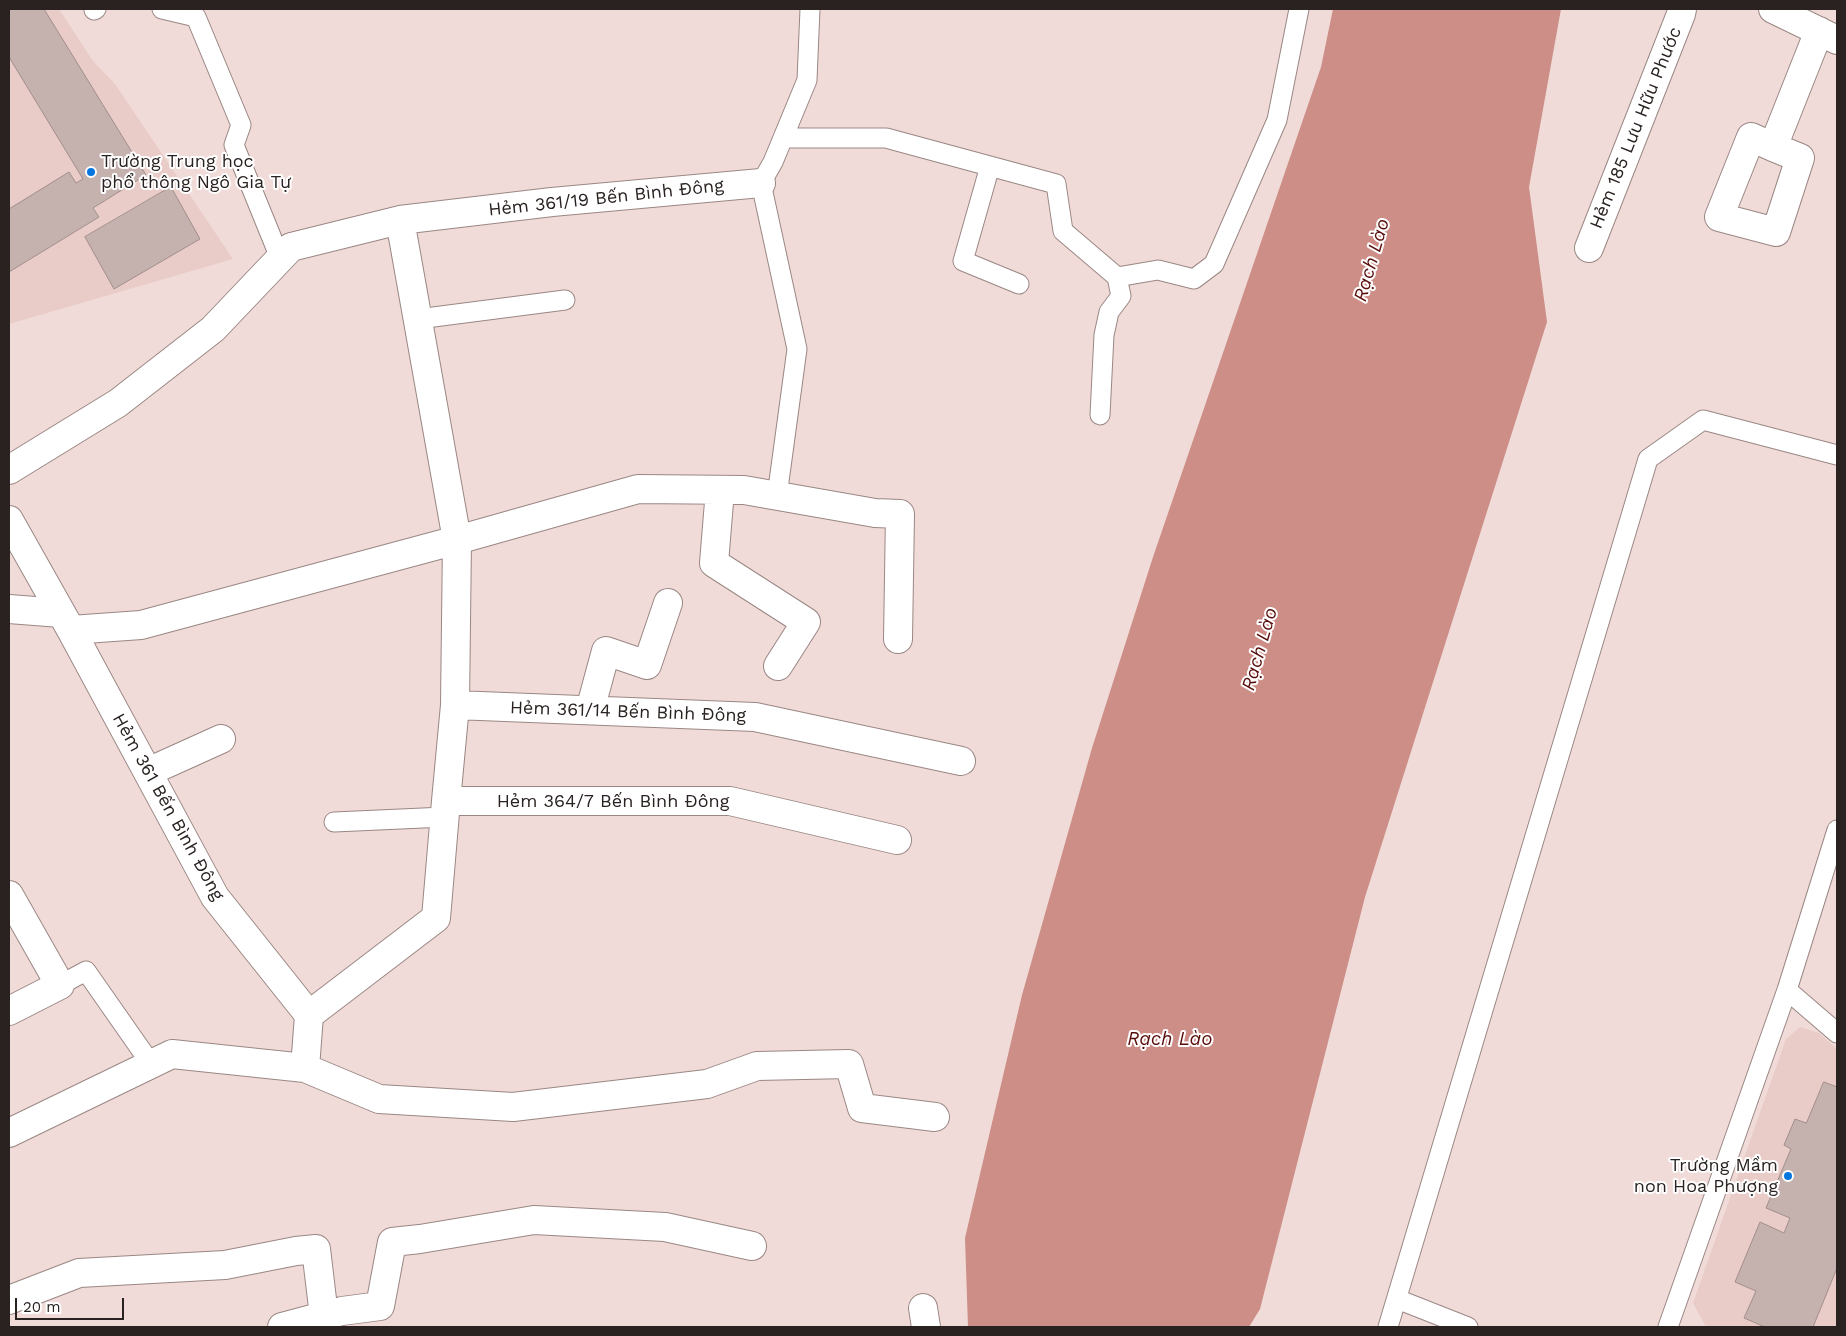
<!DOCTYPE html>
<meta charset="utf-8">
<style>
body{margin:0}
#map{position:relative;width:1846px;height:1336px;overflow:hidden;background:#f0dbd8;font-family:"Work Sans",sans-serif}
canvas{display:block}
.frame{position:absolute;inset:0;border:10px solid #292220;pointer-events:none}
.scale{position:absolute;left:15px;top:1298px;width:109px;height:22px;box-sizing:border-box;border:2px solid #292220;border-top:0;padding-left:6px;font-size:15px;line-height:18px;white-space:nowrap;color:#292220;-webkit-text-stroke:4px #fff;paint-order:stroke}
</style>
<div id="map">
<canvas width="1846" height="1336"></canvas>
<div class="frame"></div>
<div class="scale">20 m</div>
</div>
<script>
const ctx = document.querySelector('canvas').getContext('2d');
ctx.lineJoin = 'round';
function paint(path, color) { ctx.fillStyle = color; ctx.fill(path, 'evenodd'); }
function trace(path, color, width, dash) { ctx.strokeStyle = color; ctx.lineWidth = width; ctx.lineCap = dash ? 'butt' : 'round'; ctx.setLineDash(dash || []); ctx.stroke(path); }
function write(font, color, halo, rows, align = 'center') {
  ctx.font = font + ' "Work Sans",sans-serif'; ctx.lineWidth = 4; ctx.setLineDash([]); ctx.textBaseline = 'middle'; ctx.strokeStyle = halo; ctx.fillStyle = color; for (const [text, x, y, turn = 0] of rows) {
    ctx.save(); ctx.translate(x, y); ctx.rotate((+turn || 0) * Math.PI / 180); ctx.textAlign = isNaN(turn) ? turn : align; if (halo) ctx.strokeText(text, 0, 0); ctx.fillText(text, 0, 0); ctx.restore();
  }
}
paint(new Path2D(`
 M9 9H59L93 61 115 84 233 259 9 324Z
 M1800 1027 1819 1033 1837 1049V1327H1706L1693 1303 1786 1039Z`), '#e9ccc8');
paint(new Path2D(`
 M1333 9H1561L1529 187 1547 322 1365 897 1260 1309 1249 1327H968L965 1238 1022 995 1092 748 1153 557 1321 67Z`), '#cc8e86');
const building = new Path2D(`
 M9 9H44L146 175 93 208 99 217 9 272V209L69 172 76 183 83 179 9 57Z
 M171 187 200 239 114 289 85 237Z
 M1824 1082 1837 1087V1268L1813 1327H1765L1744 1318 1756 1291 1735 1282 1760 1222 1784 1233 1790 1218 1766 1208 1791 1149 1784 1145 1795 1119 1806 1123Z`);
paint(building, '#c5b1ae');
trace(building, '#a28e8c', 1);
const service = new Path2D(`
 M162 9 196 17 241 125 234 145 280 258
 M94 10 96 9
 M783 138H886L1056 184 1063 231 1117 277 1121 296 1109 312 1104 335 1100 415
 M990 166 963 261 1019 284
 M1117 277 1158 270 1194 279 1214 264 1277 120 1299 9
 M418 319 565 300
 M777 496 797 349 761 183 773 162 807 80 810 9
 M334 822 445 817
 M60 985 86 971 151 1064
 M1787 990 1837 1033
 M1397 1299 1468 1327
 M1388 1327 1648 459 1703 420 1837 455
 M1668 1327 1787 990 1837 830`);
const minor = new Path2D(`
 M1773 9 1837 40
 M1773 147 1800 158 1776 232 1719 217 1751 137 1773 147 1819 31
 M400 220 457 540 455 705 755 717 961 761
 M1589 248 1681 14 1682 9
 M9 470 118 403 213 329 291 247 400 220 552 202 761 183
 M720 490 714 563 806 622 778 666
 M9 520 71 630 215 897 309 1015
 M9 609 61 613
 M71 630 141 625 457 540 638 489 744 490 875 513 900 514 898 639
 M590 710 606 651 647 665 668 603
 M148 772 221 739
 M446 801 455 705
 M9 895 60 985 9 1011
 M305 1068 309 1015 436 918 446 801H730L897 840
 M9 1133 172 1054 305 1068 379 1099 513 1107 707 1084 757 1066 849 1064 862 1108 935 1117
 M9 1300 79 1273 225 1265 296 1251 316 1249 324 1316
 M923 1308 926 1327
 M282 1327 342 1311 380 1306 392 1242 420 1239 534 1220 665 1227 752 1246`);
trace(service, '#9a8784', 21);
trace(minor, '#9a8784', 30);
trace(service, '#fff', 19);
trace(minor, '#fff', 28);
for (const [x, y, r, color] of [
 [91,172,5,"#0676de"],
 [1788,1176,5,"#0676de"]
]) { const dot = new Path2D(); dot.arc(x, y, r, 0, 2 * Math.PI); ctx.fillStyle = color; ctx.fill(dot); trace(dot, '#fff', 2); }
write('18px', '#292220', '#fff', [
 ["Hẻm 185 Lưu Hữu Phước",1636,128,-68],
 ["Hẻm 361/19 Bến Bình Đông",606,198,-6],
 ["Hẻm 361/14 Bến Bình Đông",628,712,2],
 ["Hẻm 364/7 Bến Bình Đông",613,802],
 ["Hẻm 361 Bến Bình Đông",168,807,61]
]);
write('18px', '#292220', '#fff', [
 ["Trường Trung học",101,162],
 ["phổ thông Ngô Gia Tự",101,183],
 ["Trường Mầm",1778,1166,"right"],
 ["non Hoa Phượng",1778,1187,"right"]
], 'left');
write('italic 19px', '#580e0b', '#fff', [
 ["Rạch Lào",1372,260,-74],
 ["Rạch Lào",1260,649,-74],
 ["Rạch Lào",1170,1039]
]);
</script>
